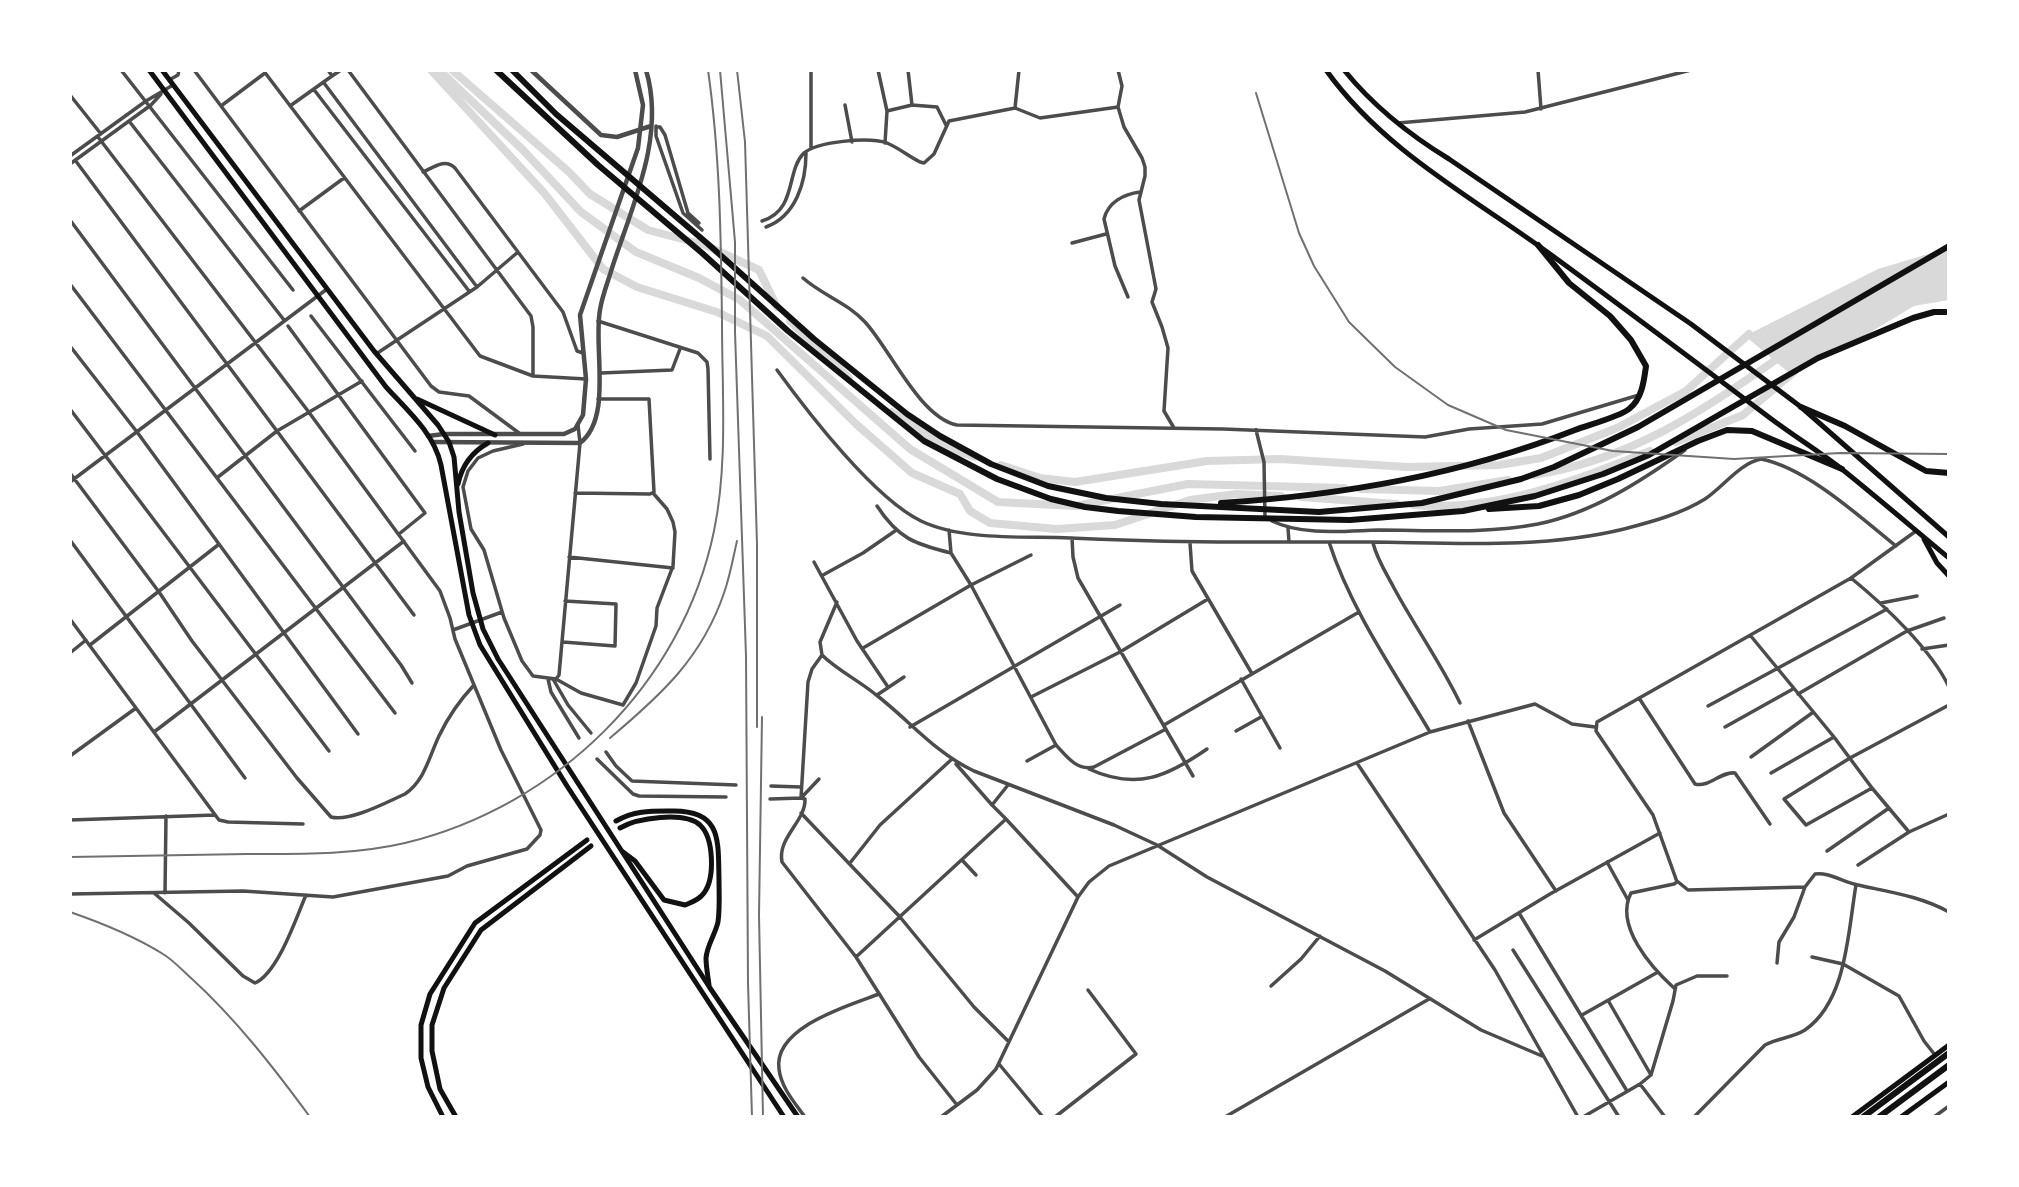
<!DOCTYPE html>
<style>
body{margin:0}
#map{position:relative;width:2019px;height:1187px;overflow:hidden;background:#fff;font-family:Barlow,sans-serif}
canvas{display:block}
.frame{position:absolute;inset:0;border:72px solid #fff;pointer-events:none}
</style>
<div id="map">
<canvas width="2019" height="1187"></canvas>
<div class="frame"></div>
</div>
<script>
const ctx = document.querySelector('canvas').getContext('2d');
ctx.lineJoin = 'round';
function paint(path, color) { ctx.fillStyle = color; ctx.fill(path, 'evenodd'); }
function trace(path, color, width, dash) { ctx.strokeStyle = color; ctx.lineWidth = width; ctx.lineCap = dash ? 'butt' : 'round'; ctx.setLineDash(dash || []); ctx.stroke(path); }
paint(new Path2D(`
 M1949 246V300L1914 306 1856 341 1794 372 1749 334 1878 269 1941 250Z`), '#d9d9d9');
trace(new Path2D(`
 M431 70 545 194 603 269 637 287 717 312 767 336 856 424 912 473 960 494 970 511 990 523 1057 529 1115 525 1190 500 1236 494 1281 496
 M439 70 523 150 581 212 636 252 699 278 740 300 910 449 998 502 1076 506 1188 484 1344 488
 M452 70 569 172 590 194 648 230 705 245 759 270 777 307
 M790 321 849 378
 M892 412 945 447 975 457
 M1001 465 1040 478 1075 482 1207 461 1280 459 1407 467 1499 465 1541 458 1617 428 1686 391 1749 334 1794 372 1743 415 1676 442
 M1534 475C1629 460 1700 413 1777 359
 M1361 489 1439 491 1508 480
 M1301 497 1397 504
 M1413 505C1496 512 1574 481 1650 451`), '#d9d9d9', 8);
trace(new Path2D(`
 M121 70 293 290
 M194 70 431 386 439 392 469 396 519 433
 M263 70 480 356 533 376 586 379
 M328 70 332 76 341 70
 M348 70 531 316 533 327V376
 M878 70 887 111 885 143
 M908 70 912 105
 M1118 70 1122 86 1118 107 1124 127 1142 158 1145 167V176L1139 200 1156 289 1152 302 1162 327 1168 348 1164 411 1174 428
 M1538 70 1541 109
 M169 80 178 75 179 70
 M324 83 477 287
 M315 91 469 291
 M70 95 101 134
 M845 105 852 142
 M221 106 265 73
 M290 106 332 76
 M1015 108 1040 118 1118 107
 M887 111 912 105 937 107 946 125
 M129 121 284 320
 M1398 123 1525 112 1691 70
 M656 126V136L683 213 702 230
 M656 127H660L665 135 688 213 699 223
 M811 148V70
 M70 156 146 101 173 85
 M75 160 414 615
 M70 164 151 105 161 94
 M423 172C434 167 445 158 455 168L563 312 577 351 583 353
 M299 211 344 178
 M70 220 401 665 412 683
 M762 221C797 210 786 172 803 154 816 141 869 137 887 143 899 148 908 156 920 162L924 163 934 154 949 121 1015 108 1019 70
 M766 227C796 216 806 182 806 153
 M1072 243 1106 234
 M803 278C822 295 848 303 865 322 890 349 920 418 957 425L1223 429 1425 437 1469 429 1542 424 1639 395
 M70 284 395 713
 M1128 297 1115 266 1104 219C1108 202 1124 194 1140 192
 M311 316 415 451
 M598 321 698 353 707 362 708 369 710 459
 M288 326 425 513 399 534
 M70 346 137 432 358 734
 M376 354 477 287 518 252
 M777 370C809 414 874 498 921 521 963 541 1025 536 1070 538 1171 543 1271 542 1372 542 1455 543 1543 549 1624 529 1651 522 1681 514 1705 499 1723 487 1740 463 1761 459 1807 468 1860 517 1896 546
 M601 373 672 370 680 349
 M70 409 329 751
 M1256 430 1264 462 1265 517
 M523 444 493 451 478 458 468 471 463 487 471 529 484 550 504 618 522 661 533 676 556 679 581 693 623 705 636 683 656 626 657 608 673 566 675 532 673 522 667 509 653 493
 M70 473 159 592 192 641 297 778 331 817C350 822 387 802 405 794 425 780 429 757 439 736 448 717 459 701 474 685
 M218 477 277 431 362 381
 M70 482 327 289
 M575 493 650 494 654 492 649 399H598
 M877 506C898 538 914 544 951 553
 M1272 521C1303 536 1344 531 1378 530 1430 530 1486 534 1538 524 1592 513 1640 482 1685 450
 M1288 528 1289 542
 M949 530 951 553 971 585 1056 745C1067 757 1077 771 1094 767L1166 729
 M1072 538 1073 557 1078 578 1193 776
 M70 540 245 778
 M1329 542C1351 610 1394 671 1430 732
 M1190 543 1192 571 1251 672
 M1373 543C1377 559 1386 573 1394 588 1415 627 1441 663 1460 703
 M569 557 673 568
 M814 562 857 641 888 687
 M823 575 863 553 895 531
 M1851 578C1884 605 1931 649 1949 687
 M837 602 820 642 822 655C837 670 858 680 875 694 908 719 935 753 974 771L1114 825 1157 845 1207 877 1385 971 1481 1030 1542 1056
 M1881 603 1917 596
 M70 619 219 820 228 822 303 824
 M453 630 502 612
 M1750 635 1834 737 1872 788 1909 832
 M563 642 615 646 616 604 565 601
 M90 645 218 545
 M863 648 971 585 1031 555
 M1922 649 1949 645
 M70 653 86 640
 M548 679 551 692 579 738
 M553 679 568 705 591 733
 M556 679 559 675 580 443 578 425
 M1241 679 1280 748
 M1798 694 1907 631 1944 618
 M877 695 904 677
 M1031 697 1120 652 1208 599
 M1639 698 1695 784C1709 788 1721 771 1735 773L1770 824
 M1708 706 1887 609
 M1468 721 1504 813 1556 891
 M1164 725 1359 612
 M910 727 1120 605
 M1725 727 1793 689
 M1236 731 1261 717
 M154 732 404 541
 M606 752 616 766 632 781 736 785
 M70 756 136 708
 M1751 757 1812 713
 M597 759 633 794 639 796 726 797
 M1027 761 1056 745
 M1357 763 1495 970 1578 1117
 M956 764 992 805
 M1089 769C1137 791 1168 776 1207 749
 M1771 773 1834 737
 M819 779 801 798 805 799C806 821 777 838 782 862L856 957 919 1057 957 1105
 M771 786 801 787
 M1872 788 1806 825 1784 799 1850 758 1949 705
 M770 799 801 798 808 682 812 669 822 655
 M801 813 900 917 974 1007 1009 1042
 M1006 819 1078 897
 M70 820 215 815
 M1827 851 1889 808
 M962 860 976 875
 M1607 862 1628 900
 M850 863 880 825 952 759
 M1858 865 1909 832 1949 814
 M1677 881 1688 890 1805 887
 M154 893 189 923 243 976 255 983C278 973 296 918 306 895
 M165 893 166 816
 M70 894 243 891 333 897 448 876 467 866 527 849 540 835 541 830 501 750 455 639 450 618 440 591 308 411 98 137
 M1519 913 1627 1091
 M1474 940 1550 894 1660 833
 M1513 950 1619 1117
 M856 957 1006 819 992 805 1008 785
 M1812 957 1843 964 1899 996 1924 1041 1935 1055
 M1777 963 1779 942 1794 917 1805 887 1815 874C1829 872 1843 882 1858 885 1889 892 1920 896 1949 912
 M1271 986 1301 959 1320 936
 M1674 988C1652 968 1614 926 1631 893L1674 884 1677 882 1676 879 1653 815 1596 731 1597 722 1851 578 1916 531
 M1609 1002 1651 1075
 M1582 1015 1658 972
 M999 1064 1043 1117
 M1640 1084 1665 1117
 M805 1117C794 1102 781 1087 779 1069 773 1027 850 1005 879 994
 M941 1117 977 1090 996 1069 1078 897 1089 882 1109 866 1430 732 1535 704 1572 724 1595 727
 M1055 1117 1136 1054 1088 990
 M1225 1117 1429 999
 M1583 1117 1640 1084 1651 1075 1673 1001 1676 985 1697 976H1727
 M1694 1117 1765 1045C1778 1038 1792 1038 1805 1030 1847 1001 1848 931 1856 885
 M1934 1117 1949 1106`), '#4c4c4c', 3.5);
trace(new Path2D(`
 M531 70 601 135 617 137 651 126
 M428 436 444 434H564L575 429 583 415 586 379 580 315 638 148 643 105 635 70
 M433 442 580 443C613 418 593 347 600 310 602 296 608 282 612 268 632 206 666 136 646 70`), '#4c4c4c', 4.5);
trace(new Path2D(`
 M616 821C635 810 652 811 674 811 722 811 718 841 719 879 719 893 720 908 718 922 715 935 707 945 706 958 706 967 708 976 709 985
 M620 828C637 818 684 811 700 825 714 838 715 878 704 893 699 900 692 902 685 905L664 900 635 861 623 852
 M443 1117 428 1087 421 1058V1025L430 994 475 923 587 840
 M456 1117 440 1089 432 1051V1025L444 988 481 930 591 846`), '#111', 5);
trace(new Path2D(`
 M149 70 386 387C407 410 434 433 441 465L469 615 480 645 567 786 784 1117
 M162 70 374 351 438 425 449 442 454 457 459 512 473 593 483 629 498 659 710 988 798 1117
 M1326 70C1383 150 1472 197 1550 254 1624 308 1697 363 1770 418 1794 436 1820 452 1843 470 1879 499 1914 529 1949 558
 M1344 70C1374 107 1408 134 1449 159L1691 324 1801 407 1949 537
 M417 399 495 435
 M458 484C462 465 472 452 488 443
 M1924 539 1937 563 1949 576
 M1852 1117 1949 1045
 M1901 1117 1949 1082`), '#111', 5);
trace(new Path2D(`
 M496 70 598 165 702 253 788 331 924 441 997 479 1051 499 1085 507 1118 511 1196 517 1350 520 1463 511 1535 496 1603 474 1649 455 1818 358 1913 318 1934 312H1949
 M512 70 556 114 708 244 814 339 907 414 940 436 991 464 1048 486 1106 498 1161 504 1319 512 1422 503 1521 479 1554 467 1638 427 1949 246
 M1801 407 1845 426 1926 471 1949 473
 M1221 503C1344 495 1460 475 1575 430 1588 425 1619 417 1629 409 1642 399 1644 381 1646 366L1631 340 1610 316 1569 283 1538 245
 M1489 509 1539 506 1579 495 1618 479 1698 441 1727 430 1752 431 1842 469`), '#111', 6);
trace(new Path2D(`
 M1863 1117 1949 1053
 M1879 1117 1949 1065`), '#111', 6);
trace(new Path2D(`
 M720 70 735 242V332L746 656 748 983 752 1117
 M737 70 745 142 757 544V727
 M1256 93 1299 233 1314 266 1349 322 1395 367 1448 405 1506 430 1613 451 1734 459 1840 453 1949 454
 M762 717 759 915 763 1117
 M610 738C661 695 702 658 724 593 730 576 733 558 737 541
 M70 857C129 856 188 855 247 854 300 854 354 855 405 843 557 806 682 685 714 531 728 463 722 392 722 323 721 238 720 154 708 70
 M70 912C102 923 134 936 163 954 173 960 182 970 191 978 236 1019 274 1068 310 1117`), '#707070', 2);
</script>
